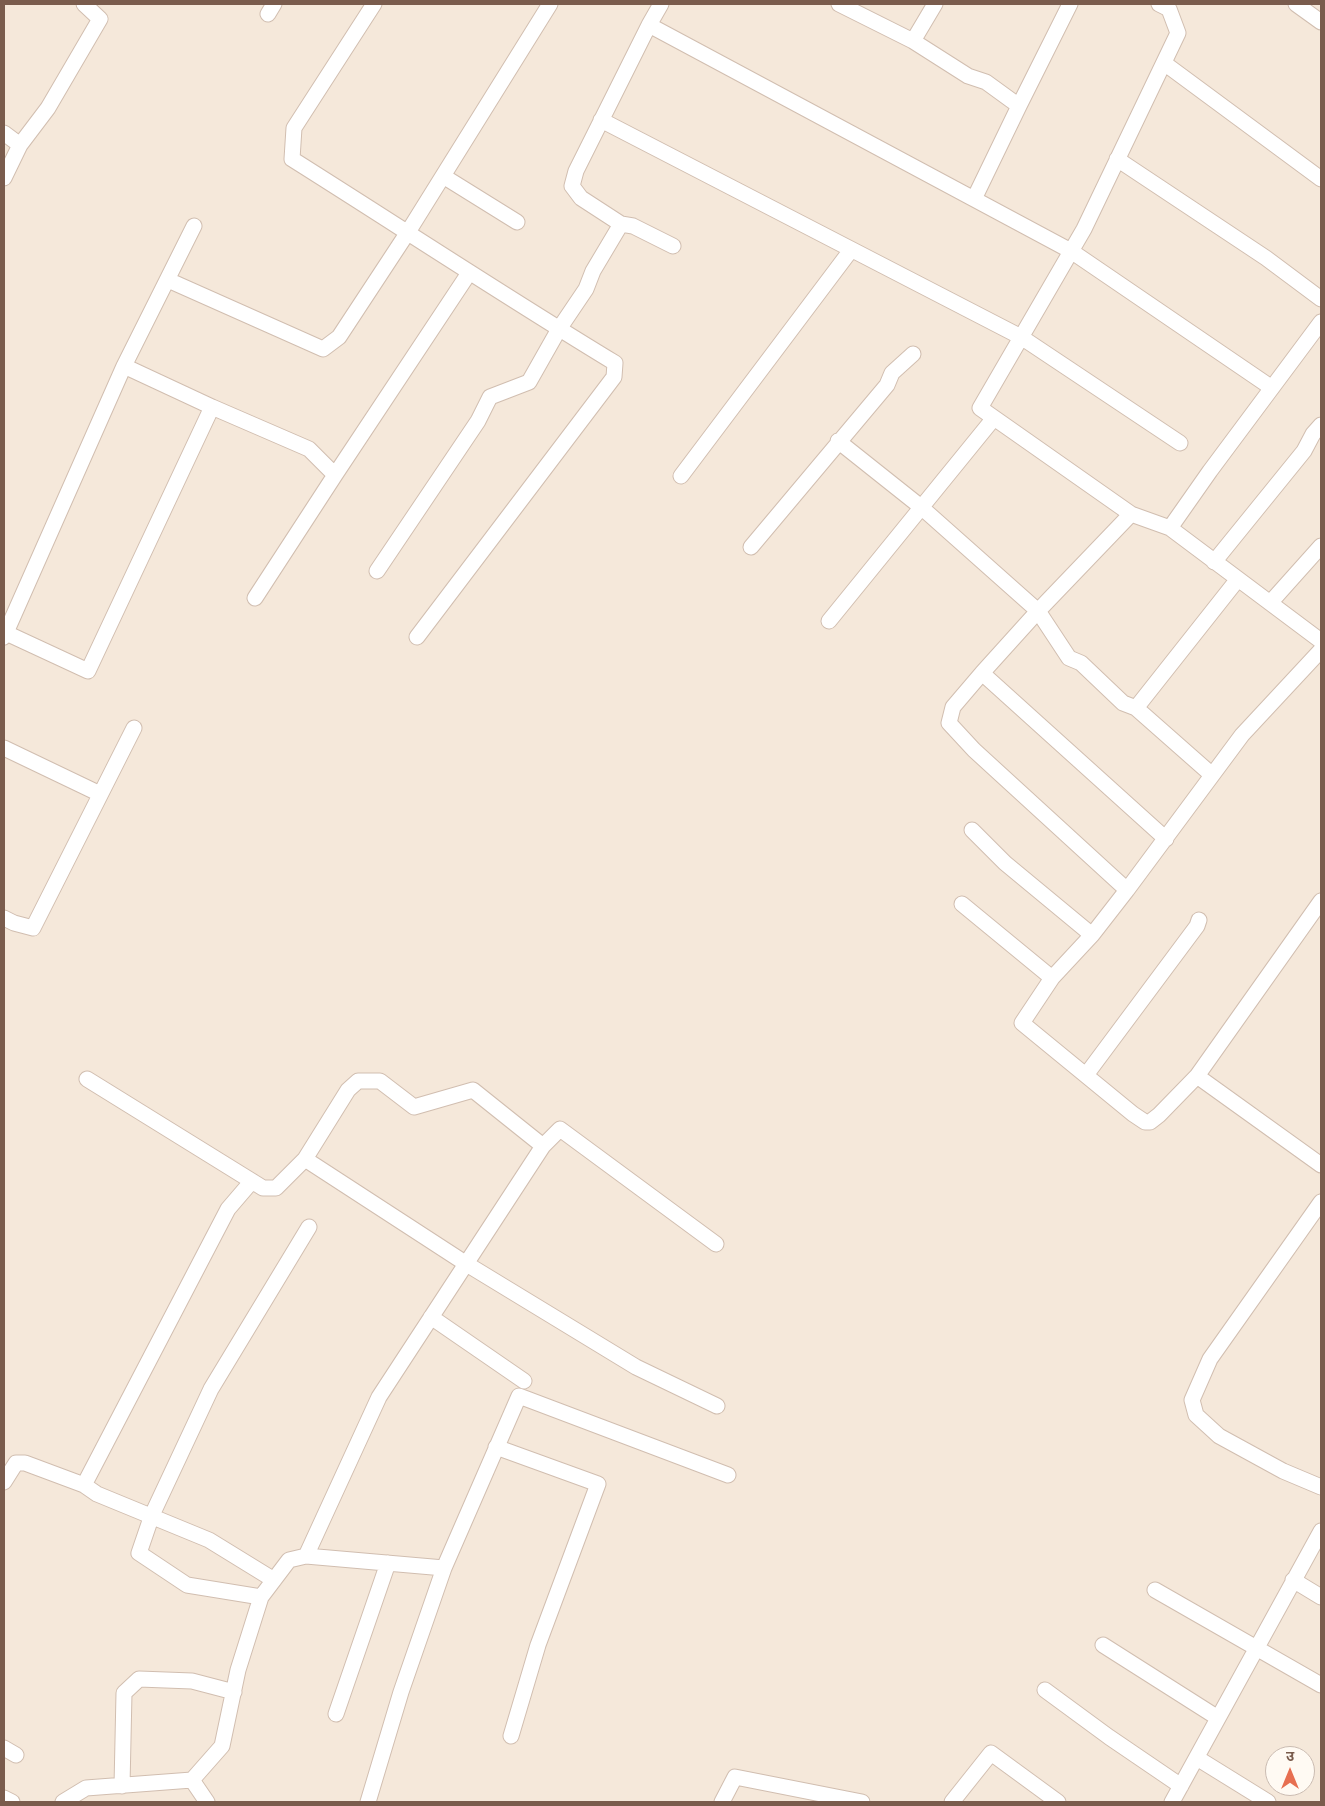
<!DOCTYPE html>
<meta charset="utf-8">
<style>
body{margin:0}
#map{position:relative;width:1325px;height:1806px;overflow:hidden;background:#fdf6ec;font-family:"Nunito Sans","Noto Sans Devanagari",sans-serif}
canvas{display:block}
.frame{position:absolute;inset:0;border:5px solid #7a5c4d;pointer-events:none}
.north{position:absolute;left:1265px;top:1746px;width:50px;height:50px;box-sizing:border-box;background:#fffaf3;border:1px solid #cabbb1;border-radius:50%;rotate:0deg;font-size:14px;font-weight:700;line-height:20px;text-align:center;color:#7a5c4d}
.north::after{content:'';display:block;margin:auto;width:18px;height:22px;background:#e76f51;clip-path:polygon(50% 0,100% 100%,50% 72%,0 100%)}
</style>
<div id="map">
<canvas width="1325" height="1806"></canvas>
<div class="frame"></div>
<div class="north">उ</div>
</div>
<script>
const ctx = document.querySelector('canvas').getContext('2d');
ctx.lineJoin = 'round';
function paint(path, color) { ctx.fillStyle = color; ctx.fill(path, 'evenodd'); }
function trace(path, color, width, dash) { ctx.strokeStyle = color; ctx.lineWidth = width; ctx.lineCap = dash ? 'butt' : 'round'; ctx.setLineDash(dash || []); ctx.stroke(path); }
paint(new Path2D(`
 M4 4H1321V1802H4ZM1275 1756H1305V1786H1275Z`), '#f5e8da');
const street = new Path2D(`
 M374 4 294 128 292 159C400 227 506 297 615 363L614 377 417 637
 M661 4 649 25 1071 251 1272 388
 M839 4 913 41 968 76 986 82 1019 106
 M1159 4 1169 9 1178 33 1084 229 980 408 1131 514 1170 528 1321 641
 M1296 4 1321 22
 M268 14 274 4
 M649 25 576 171 572 186 581 198 621 224 633 226 673 246
 M913 41 935 4
 M1164 63 1321 179
 M601 120 1021 337 1180 443
 M4 133 20 145
 M1117 159 1266 258 1321 299
 M443 176 517 222
 M4 178 20 145 48 108 100 19 84 4
 M974 199 1019 106 1070 4
 M168 280 323 349 339 337 408 232 550 4
 M124 366 212 407 309 449 335 475
 M838 441 921 507 1038 611 1069 658 1081 663 1123 703 1136 708 1212 775
 M681 476 851 250
 M1170 528 1210 471 1321 322
 M751 547 887 385 892 373 913 354
 M1214 562 1304 451 1313 434 1321 425
 M377 571 478 421 490 397 529 382 559 329 586 289 593 271 621 224
 M255 598 335 475 469 273
 M1270 603 1321 546
 M829 621 994 418
 M4 632 88 671 212 407
 M4 637 124 366 194 226
 M1321 650 1242 735 1127 890 1092 935 1052 978 1022 1023 1133 1114 1145 1122H1150L1159 1115 1197 1076 1321 901
 M982 673 1166 839
 M1136 708 1238 579
 M4 748 100 794
 M972 830 1005 863 1092 935
 M1127 890 974 750 949 723 953 707 982 673 1038 611 1131 514
 M962 904 1052 978
 M4 918 14 923 33 928 134 728
 M1086 1075 1197 926 1199 920
 M1197 1076 1321 1165
 M87 1079 263 1188H276L305 1159 348 1090 358 1081H380L414 1107 473 1090 543 1146
 M305 1159 465 1263 636 1367 717 1406
 M1321 1202 1210 1359 1192 1400 1196 1415 1219 1436 1283 1471 1321 1487
 M431 1317 524 1381
 M496 1447 598 1484 538 1645 511 1736
 M4 1482 16 1463H25L84 1485 97 1494 209 1540 274 1580
 M84 1485 228 1209 252 1181
 M306 1556 379 1397 543 1146 560 1129 716 1244
 M1293 1580 1321 1597
 M1155 1590 1321 1685
 M261 1597 187 1585 139 1553 152 1515 211 1389 309 1227
 M1103 1645 1218 1718
 M1045 1690 1109 1737 1181 1786
 M336 1714 388 1563
 M4 1748 16 1755
 M1197 1758 1268 1802
 M192 1780 207 1802
 M122 1786 124 1693 139 1679 192 1681 234 1692
 M4 1798 12 1802
 M63 1802 86 1788 192 1780 222 1746 238 1670 261 1597 289 1560 306 1556 444 1568 519 1396 728 1475
 M368 1802 401 1692 444 1568
 M722 1802 735 1777 862 1802
 M952 1802 991 1753 1058 1802
 M1172 1802 1321 1531`);
trace(street, '#d1beb0', 17);
trace(street, '#fff', 15);
</script>
